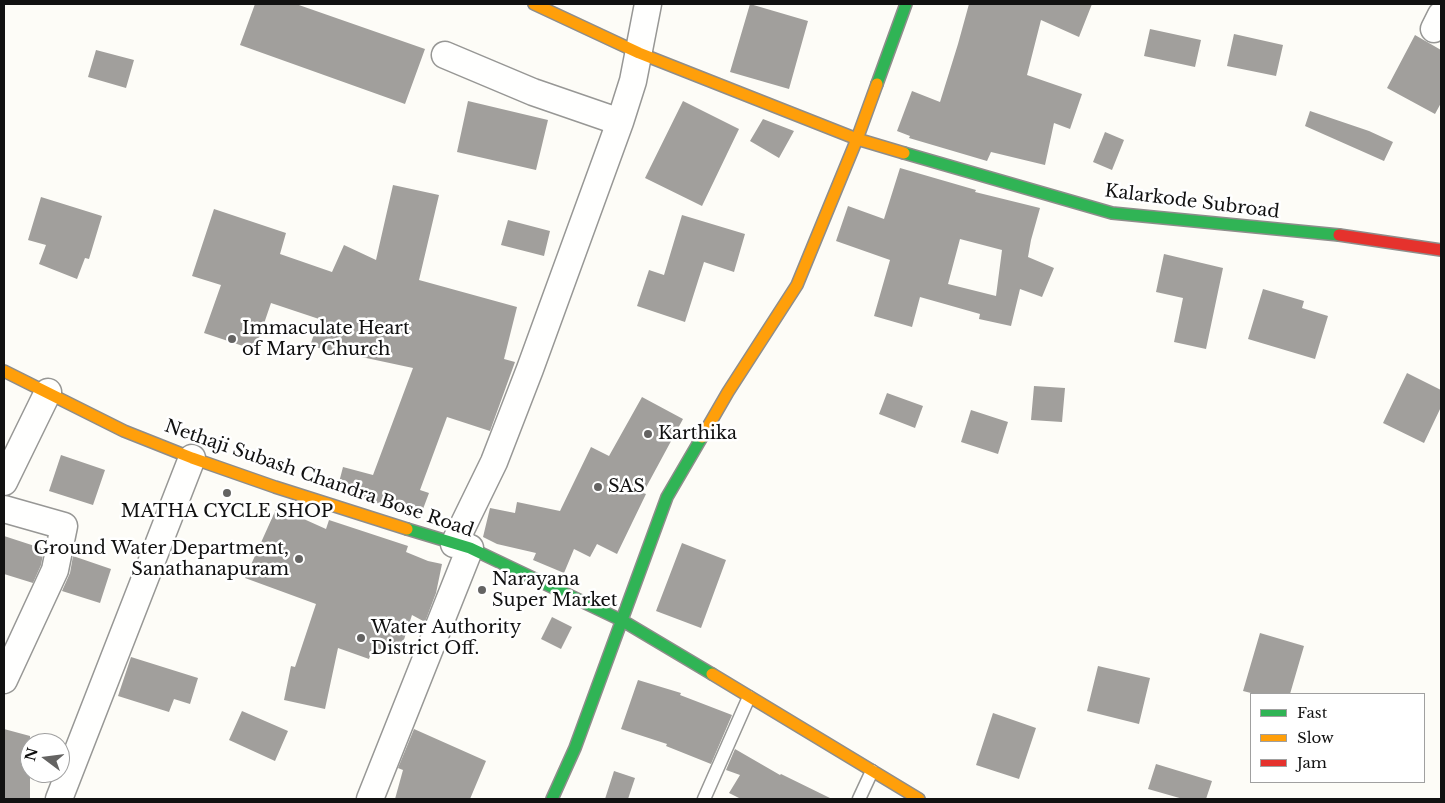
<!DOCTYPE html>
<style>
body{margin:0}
#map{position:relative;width:1445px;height:803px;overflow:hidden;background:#fdfcf7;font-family:"Libre Baskerville",serif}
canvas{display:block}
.frame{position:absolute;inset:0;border:5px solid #111;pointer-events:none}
.legend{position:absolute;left:1250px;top:693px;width:175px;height:90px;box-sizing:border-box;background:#fff;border:1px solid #a0a0a0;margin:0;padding:6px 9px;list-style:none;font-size:15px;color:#111}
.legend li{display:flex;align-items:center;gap:10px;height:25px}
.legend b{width:25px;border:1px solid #a0a0a0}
.north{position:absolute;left:20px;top:733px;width:50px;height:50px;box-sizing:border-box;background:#fff;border:1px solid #a0a0a0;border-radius:50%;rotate:285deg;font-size:14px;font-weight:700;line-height:20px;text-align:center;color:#111}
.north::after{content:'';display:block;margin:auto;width:18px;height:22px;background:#646362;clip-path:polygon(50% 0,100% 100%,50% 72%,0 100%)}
</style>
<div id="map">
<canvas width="1445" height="803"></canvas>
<div class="frame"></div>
<ul class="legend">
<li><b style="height:6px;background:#30b455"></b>Fast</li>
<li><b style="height:6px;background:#ff9f0a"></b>Slow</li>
<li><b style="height:6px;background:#e5322d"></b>Jam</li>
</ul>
<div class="north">N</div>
</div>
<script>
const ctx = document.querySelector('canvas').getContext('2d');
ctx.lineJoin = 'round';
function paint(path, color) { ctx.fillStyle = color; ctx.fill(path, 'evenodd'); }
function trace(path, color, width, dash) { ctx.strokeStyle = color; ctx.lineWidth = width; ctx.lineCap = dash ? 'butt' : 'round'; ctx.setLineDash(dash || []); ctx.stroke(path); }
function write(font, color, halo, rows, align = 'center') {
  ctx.font = font + ' "Libre Baskerville",serif'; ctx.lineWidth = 5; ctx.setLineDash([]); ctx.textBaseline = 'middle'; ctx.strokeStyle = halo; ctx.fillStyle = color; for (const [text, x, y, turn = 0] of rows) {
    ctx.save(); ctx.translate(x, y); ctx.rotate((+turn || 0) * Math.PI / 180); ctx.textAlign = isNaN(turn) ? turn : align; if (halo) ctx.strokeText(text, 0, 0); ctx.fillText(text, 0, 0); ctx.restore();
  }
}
paint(new Path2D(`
 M255 4H296L425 49 405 104 240 45Z
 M750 4 808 21 789 89 730 72Z
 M969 4H1092L1079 37 1041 20 1027 75 1082 94 1070 129 1054 123 1045 165 991 152 987 161 909 138 910 136 897 131 912 91 940 102 958 44Z
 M1150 29 1201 40 1195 67 1144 56Z
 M1234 34 1283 45 1276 76 1227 66Z
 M1415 35 1441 50V103L1435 114 1387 88Z
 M96 50 134 60 126 88 88 77Z
 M468 101 548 120 536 170 457 152Z
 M683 101 739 129 702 206 645 178Z
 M1310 111 1369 131 1393 142 1384 161 1305 126Z
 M763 119 794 131 779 158 750 141Z
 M1105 132 1124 140 1112 170 1093 162Z
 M900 168 976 190 975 192 1040 208 1031 240 1028 257 1054 268 1042 297 1020 289 1011 326 979 319 980 314 920 297 912 327 874 316 890 260 836 241 848 206 884 219ZM960 239 1002 250 996 296 948 284Z
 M393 185 439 195 419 280 517 307 504 359 515 362 490 431 447 417 420 490 429 493 420 517 337 490 343 467 373 475 413 368 310 346 319 319 271 303 255 350 204 333 221 285 192 276 214 209 286 233 280 254 332 272 344 245 376 260Z
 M41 197 102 216 89 259 85 258 77 279 39 264 46 245 28 240Z
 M682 215 745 234 734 272 704 262 685 322 637 306 649 270 664 275Z
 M508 220 550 231 544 256 501 245Z
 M1164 254 1223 268 1206 349 1174 342 1183 298 1156 292Z
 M1263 289 1304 301 1302 308 1328 316 1315 359 1248 339Z
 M1407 373 1441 390V407L1424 443 1383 423Z
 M1034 386 1065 388 1062 422 1031 420Z
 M887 393 923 406 915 428 879 414Z
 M642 397 683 419 643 493 646 494 617 554 597 544 590 557 574 549 564 573 533 560 536 553 497 544 483 537 490 508 515 513 517 502 560 511 591 447 609 456Z
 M971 410 1008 422 998 454 961 442Z
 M61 455 105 470 93 505 49 491Z
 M277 507 326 529 329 520 408 546 406 552 428 561 442 564 436 593 425 622 412 615 399 655 373 647 369 659 338 648 325 709 284 700 291 666 295 667 316 604 245 578Z
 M4 536 44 549 41 565 33 583 4 574Z
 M682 543 726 560 701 628 656 611Z
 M73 556 111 569 100 603 62 591 70 573Z
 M552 617 572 627 561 649 541 639Z
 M1260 633 1304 646 1290 694H1255L1243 691Z
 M131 657 198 678 190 704 174 699 169 712 118 696Z
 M1098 666 1150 678 1139 724 1087 711Z
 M638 680 681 693 680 695 732 715 711 764 666 746 667 744 621 729Z
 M242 711 288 731 275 761 229 740Z
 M993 713 1036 728 1019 779 976 765Z
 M4 729 30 736V799H4Z
 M414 729 486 761 470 799H395L403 770 398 768Z
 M735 749 780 775 781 774 832 799H741L729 793 740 775 726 770Z
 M1156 764 1212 781 1206 799H1183L1148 789Z
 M614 771 635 778 628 799H605Z`), '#a19f9c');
const lane = new Path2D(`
 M704 799 749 697
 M859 799 872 771`);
const street = new Path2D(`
 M1434 29 1441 15
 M445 55 533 92 620 122
 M4 482 48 392
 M4 509 64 526 55 570 4 680
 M454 544 494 462 530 369 620 122 633 81 648 4
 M59 799 192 458
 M370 799 470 548`);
const fast = new Path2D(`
 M877 84 906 4
 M904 153 1112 213 1339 235
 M407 529 470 548 623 621 712 674
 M552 799 575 748 667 497 702 437`);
const slow = new Path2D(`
 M534 4 639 53 857 139 904 153
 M4 371 124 431 192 458 275 487 407 529
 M702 437 728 392 797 285 857 139 877 84
 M712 674 919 799`);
const jam = new Path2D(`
 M1339 235 1441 250`);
trace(lane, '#979795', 15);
trace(street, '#979795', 29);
trace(fast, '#8e8d8b', 14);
trace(slow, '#8e8d8b', 14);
trace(jam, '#8e8d8b', 14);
trace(lane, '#fffffe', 12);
trace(street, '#fffffe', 26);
trace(fast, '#30b455', 11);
trace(slow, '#ff9f0a', 11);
trace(jam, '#e5322d', 11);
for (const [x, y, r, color] of [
 [232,339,5,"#646362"],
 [648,434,5,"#646362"],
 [598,487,5,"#646362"],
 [227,493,5,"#646362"],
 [299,559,5,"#646362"],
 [482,590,5,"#646362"],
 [361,638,5,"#646362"]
]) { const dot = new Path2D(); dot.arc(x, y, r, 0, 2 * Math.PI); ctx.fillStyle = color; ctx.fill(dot); trace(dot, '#fff', 2); }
write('18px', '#111', '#fff', [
 ["Kalarkode Subroad",1192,202,7],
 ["Nethaji Subash Chandra Bose Road",319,479,19]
]);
write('18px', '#111', '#fff', [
 ["Immaculate Heart",242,329],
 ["of Mary Church",242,350],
 ["Karthika",658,434],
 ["SAS",608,487],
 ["MATHA CYCLE SHOP",227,512,"center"],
 ["Ground Water Department,",289,549,"right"],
 ["Sanathanapuram",289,570,"right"],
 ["Narayana",492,580],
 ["Super Market",492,601],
 ["Water Authority",371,628],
 ["District Off.",371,649]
], 'left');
</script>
